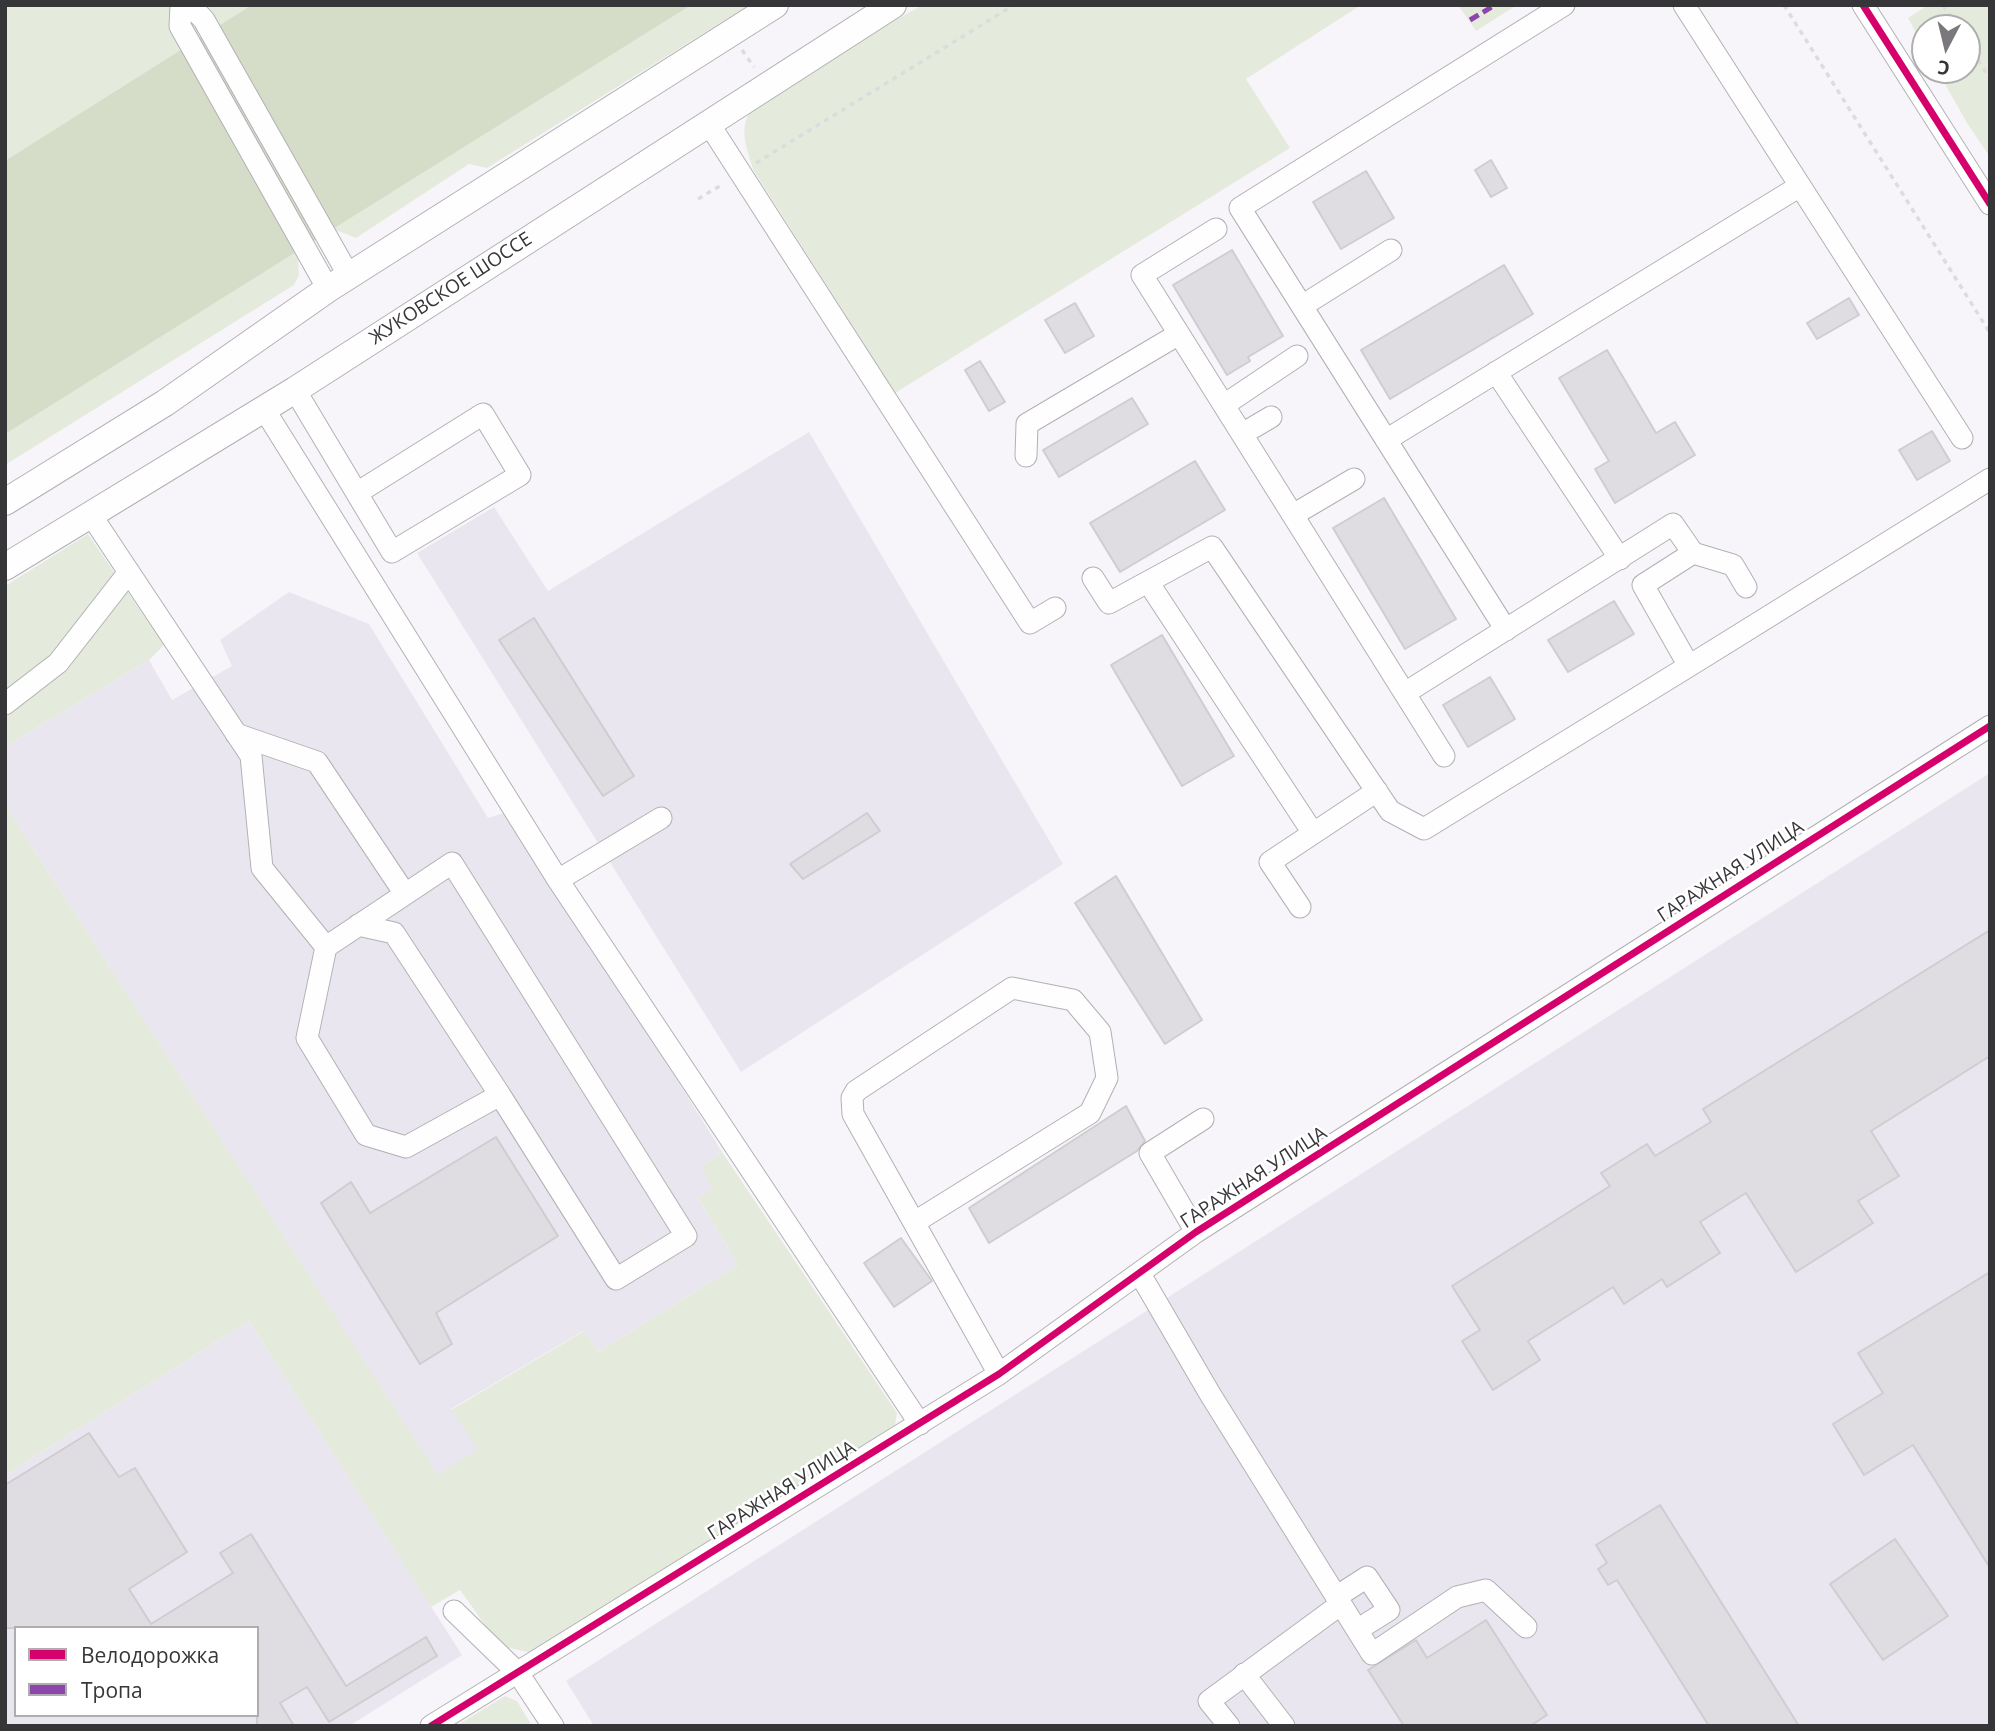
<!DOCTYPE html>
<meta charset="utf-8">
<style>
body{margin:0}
#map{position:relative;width:1995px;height:1731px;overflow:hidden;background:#f7f5fa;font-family:"Open Sans",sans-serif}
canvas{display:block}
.frame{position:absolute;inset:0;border:7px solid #363538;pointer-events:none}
.legend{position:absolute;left:14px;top:1626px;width:245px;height:91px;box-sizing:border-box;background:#fff;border:2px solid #afaeaf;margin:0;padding:9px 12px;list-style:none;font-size:21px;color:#363538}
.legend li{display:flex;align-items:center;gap:14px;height:35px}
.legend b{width:35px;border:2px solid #afaeaf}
.north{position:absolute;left:1911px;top:14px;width:70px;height:70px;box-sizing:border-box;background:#fff;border:2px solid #afaeaf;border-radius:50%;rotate:187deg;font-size:19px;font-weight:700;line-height:28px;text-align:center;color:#363538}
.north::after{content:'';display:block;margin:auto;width:24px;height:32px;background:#7a787c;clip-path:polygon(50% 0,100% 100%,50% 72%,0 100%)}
</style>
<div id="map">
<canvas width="1995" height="1731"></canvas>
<div class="frame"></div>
<ul class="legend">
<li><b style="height:9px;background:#d6006c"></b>Велодорожка</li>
<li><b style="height:9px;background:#8e44ad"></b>Тропа</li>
</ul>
<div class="north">С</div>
</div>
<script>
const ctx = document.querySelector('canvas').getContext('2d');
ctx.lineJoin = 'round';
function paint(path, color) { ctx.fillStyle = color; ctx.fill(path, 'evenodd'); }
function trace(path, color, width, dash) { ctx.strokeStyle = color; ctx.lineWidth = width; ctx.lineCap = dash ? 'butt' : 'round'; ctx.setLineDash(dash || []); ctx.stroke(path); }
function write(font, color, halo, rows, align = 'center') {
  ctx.font = font + ' "Open Sans",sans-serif'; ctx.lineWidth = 5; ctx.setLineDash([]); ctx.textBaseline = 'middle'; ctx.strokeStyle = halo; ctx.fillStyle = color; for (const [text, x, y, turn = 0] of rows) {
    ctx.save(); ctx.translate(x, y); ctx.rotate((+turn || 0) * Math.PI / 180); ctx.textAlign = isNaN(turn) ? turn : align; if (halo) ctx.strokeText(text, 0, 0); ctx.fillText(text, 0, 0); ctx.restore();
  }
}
paint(new Path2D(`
 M809 432 1063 864 741 1072 417 553 494 507 548 591Z
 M289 592 369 624 488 818 510 811 722 1152 701 1167 714 1189 698 1198 738 1265 598 1352 583 1331 451 1409 479 1449 438 1476 5 805V747L149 660 172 700 232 666 220 640Z
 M1990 773V1726H594L566 1681Z
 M249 1321 462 1655 349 1726H5V1475ZM16 1628H257V1715H16Z`), '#eae6ef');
paint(new Path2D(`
 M5 5H749L487 168 469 164 356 238 333 229 298 251 299 275 294 285 5 465Z
 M923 5H1361L1246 79 1290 148 895 393 754 171C747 151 737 126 753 108L893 21Z
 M1458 5H1517L1476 31Z
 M1928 5H1990V157L1967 123 1937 70H1967V28H1925V49L1908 18Z
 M88 534 164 645 149 660 5 747V586Z
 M5 805 438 1475 478 1449 451 1410 584 1331 598 1352 738 1265 698 1198 713 1189 701 1167 722 1152 897 1413 895 1425 532 1653 500 1646 460 1590 431 1607 249 1321 5 1475Z
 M505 1696 517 1701 532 1726H456Z`), '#e5ebdc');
paint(new Path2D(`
 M252 5H691L5 434V161Z`), '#d5ddc8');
const building = new Path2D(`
 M1491 160 1507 188 1491 197 1475 170Z
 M1366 171 1394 218 1341 249 1313 202Z
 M1232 250 1283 336 1248 357 1250 361 1227 375 1173 285Z
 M1504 265 1533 314 1390 399 1361 350Z
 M1849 298 1859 315 1817 339 1807 323Z
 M1075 303 1094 336 1065 353 1045 320Z
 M1607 350 1656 433 1675 422 1695 455 1615 503 1595 469 1609 461 1559 378Z
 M980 361 1005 402 989 411 965 370Z
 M1132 398 1148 424 1059 477 1043 450Z
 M1932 431 1950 461 1917 480 1899 450Z
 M1195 461 1225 510 1120 572 1090 523Z
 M1384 498 1456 619 1405 649 1333 528Z
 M1614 601 1634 634 1568 672 1548 640Z
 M534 618 634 776 603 796 499 640Z
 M1162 635 1234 756 1182 786 1111 665Z
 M1490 677 1515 719 1468 747 1443 705Z
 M867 813 880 831 803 879 790 864Z
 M1116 876 1202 1020 1165 1044 1075 903Z
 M1990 930V1056L1871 1131 1899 1176 1858 1201 1873 1223 1796 1272 1746 1193 1700 1222 1720 1253 1667 1287 1662 1279 1624 1304 1613 1287 1528 1341 1540 1360 1493 1390 1462 1341 1480 1330 1452 1286 1610 1186 1601 1173 1647 1144 1655 1156 1711 1122 1703 1109Z
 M1126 1106 1145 1141 1137 1151 989 1243 969 1208Z
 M496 1137 558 1236 436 1313 452 1344 420 1364 321 1203 351 1182 370 1213Z
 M901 1238 932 1281 894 1307 864 1263Z
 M1990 1272V1568L1913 1445 1864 1475 1833 1424 1883 1393 1858 1353Z
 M89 1433 119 1477 135 1468 187 1552 129 1589 151 1624 233 1573 220 1553 251 1534 346 1686 426 1637 437 1656 329 1722 307 1687 280 1703 294 1726H257V1628H5V1485Z
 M1660 1505 1799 1726H1709L1617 1580 1608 1585 1598 1569 1607 1563 1596 1545Z
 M1895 1539 1948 1616 1883 1660 1830 1584Z
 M1486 1620 1547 1715 1530 1726H1404L1368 1670 1416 1640 1427 1658Z`);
paint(building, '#dfdde1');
trace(building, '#cfcdd1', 2);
const minor = new Path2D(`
 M181 5 180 26 328 289
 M190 5 204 20 349 276
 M1684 5 1962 438
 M1863 5 1990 204
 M709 124 1030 623 1055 608
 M1216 229 1142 275 1444 756
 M1302 306 1391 250
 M1496 372 1620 559
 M295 390 392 552 520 475 483 414 357 493
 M1224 405 1297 356
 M264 409 558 880 920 1424
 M1242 434 1271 417
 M1386 440 1800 186
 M1026 456 1027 424 1179 334
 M91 515 251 756 262 868 326 947 307 1038 366 1135 406 1147 500 1095 616 1279 686 1236 452 863 326 947
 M1293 515 1354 479
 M1093 578 1109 603 1212 547 1390 811 1424 829 1689 666 1643 585 1693 553 1733 565 1746 587
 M1148 582 1313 833
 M1506 630 1240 208 1564 5
 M1689 666 1990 479
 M1405 693 1673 524 1693 553
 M5 704 58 663 129 572
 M236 734 317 762 405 894
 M558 880 661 818
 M1300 907 1270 862 1377 791
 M358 925 394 933 500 1095
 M915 1222 1090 1113 1107 1078 1100 1032 1073 1000 1012 988 856 1091 852 1098 853 1114 999 1374
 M1196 1232 1150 1153 1203 1119
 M1140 1274 1210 1394 1372 1654 1457 1597 1486 1590 1526 1627
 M1336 1597 1367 1577 1389 1610 1357 1630
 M454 1611 518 1673 553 1726
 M1244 1674 1284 1726
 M431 1726 999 1374 1196 1232 1990 726
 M1229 1726 1209 1701 1341 1604`);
const major = new Path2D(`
 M5 502 165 403 328 289 775 5
 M5 567 295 390 893 5`);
trace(minor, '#b2b0b4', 23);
trace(major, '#b2b0b4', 28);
trace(new Path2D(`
 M1784 5 1990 333
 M1943 5 1958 28
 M1967 43 1990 79
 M742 50 754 67
 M756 163 1014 5
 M698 199 723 184`), '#dddcdd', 3.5, [5, 5]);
trace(minor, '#fefefe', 21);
trace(major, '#fefefe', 26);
trace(new Path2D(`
 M1470 20 1495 5`), '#8e44ad', 5, [10, 5]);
trace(new Path2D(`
 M1863 5 1990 204
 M431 1726 999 1374 1196 1232 1990 726`), '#d6006c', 7);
write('19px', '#363538', '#fff', [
 ["ЖУКОВСКОЕ ШОССЕ",451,289,-33],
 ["ГАРАЖНАЯ УЛИЦА",1731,872,-33],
 ["ГАРАЖНАЯ УЛИЦА",1254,1178,-33],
 ["ГАРАЖНАЯ УЛИЦА",782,1491,-32]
]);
</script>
